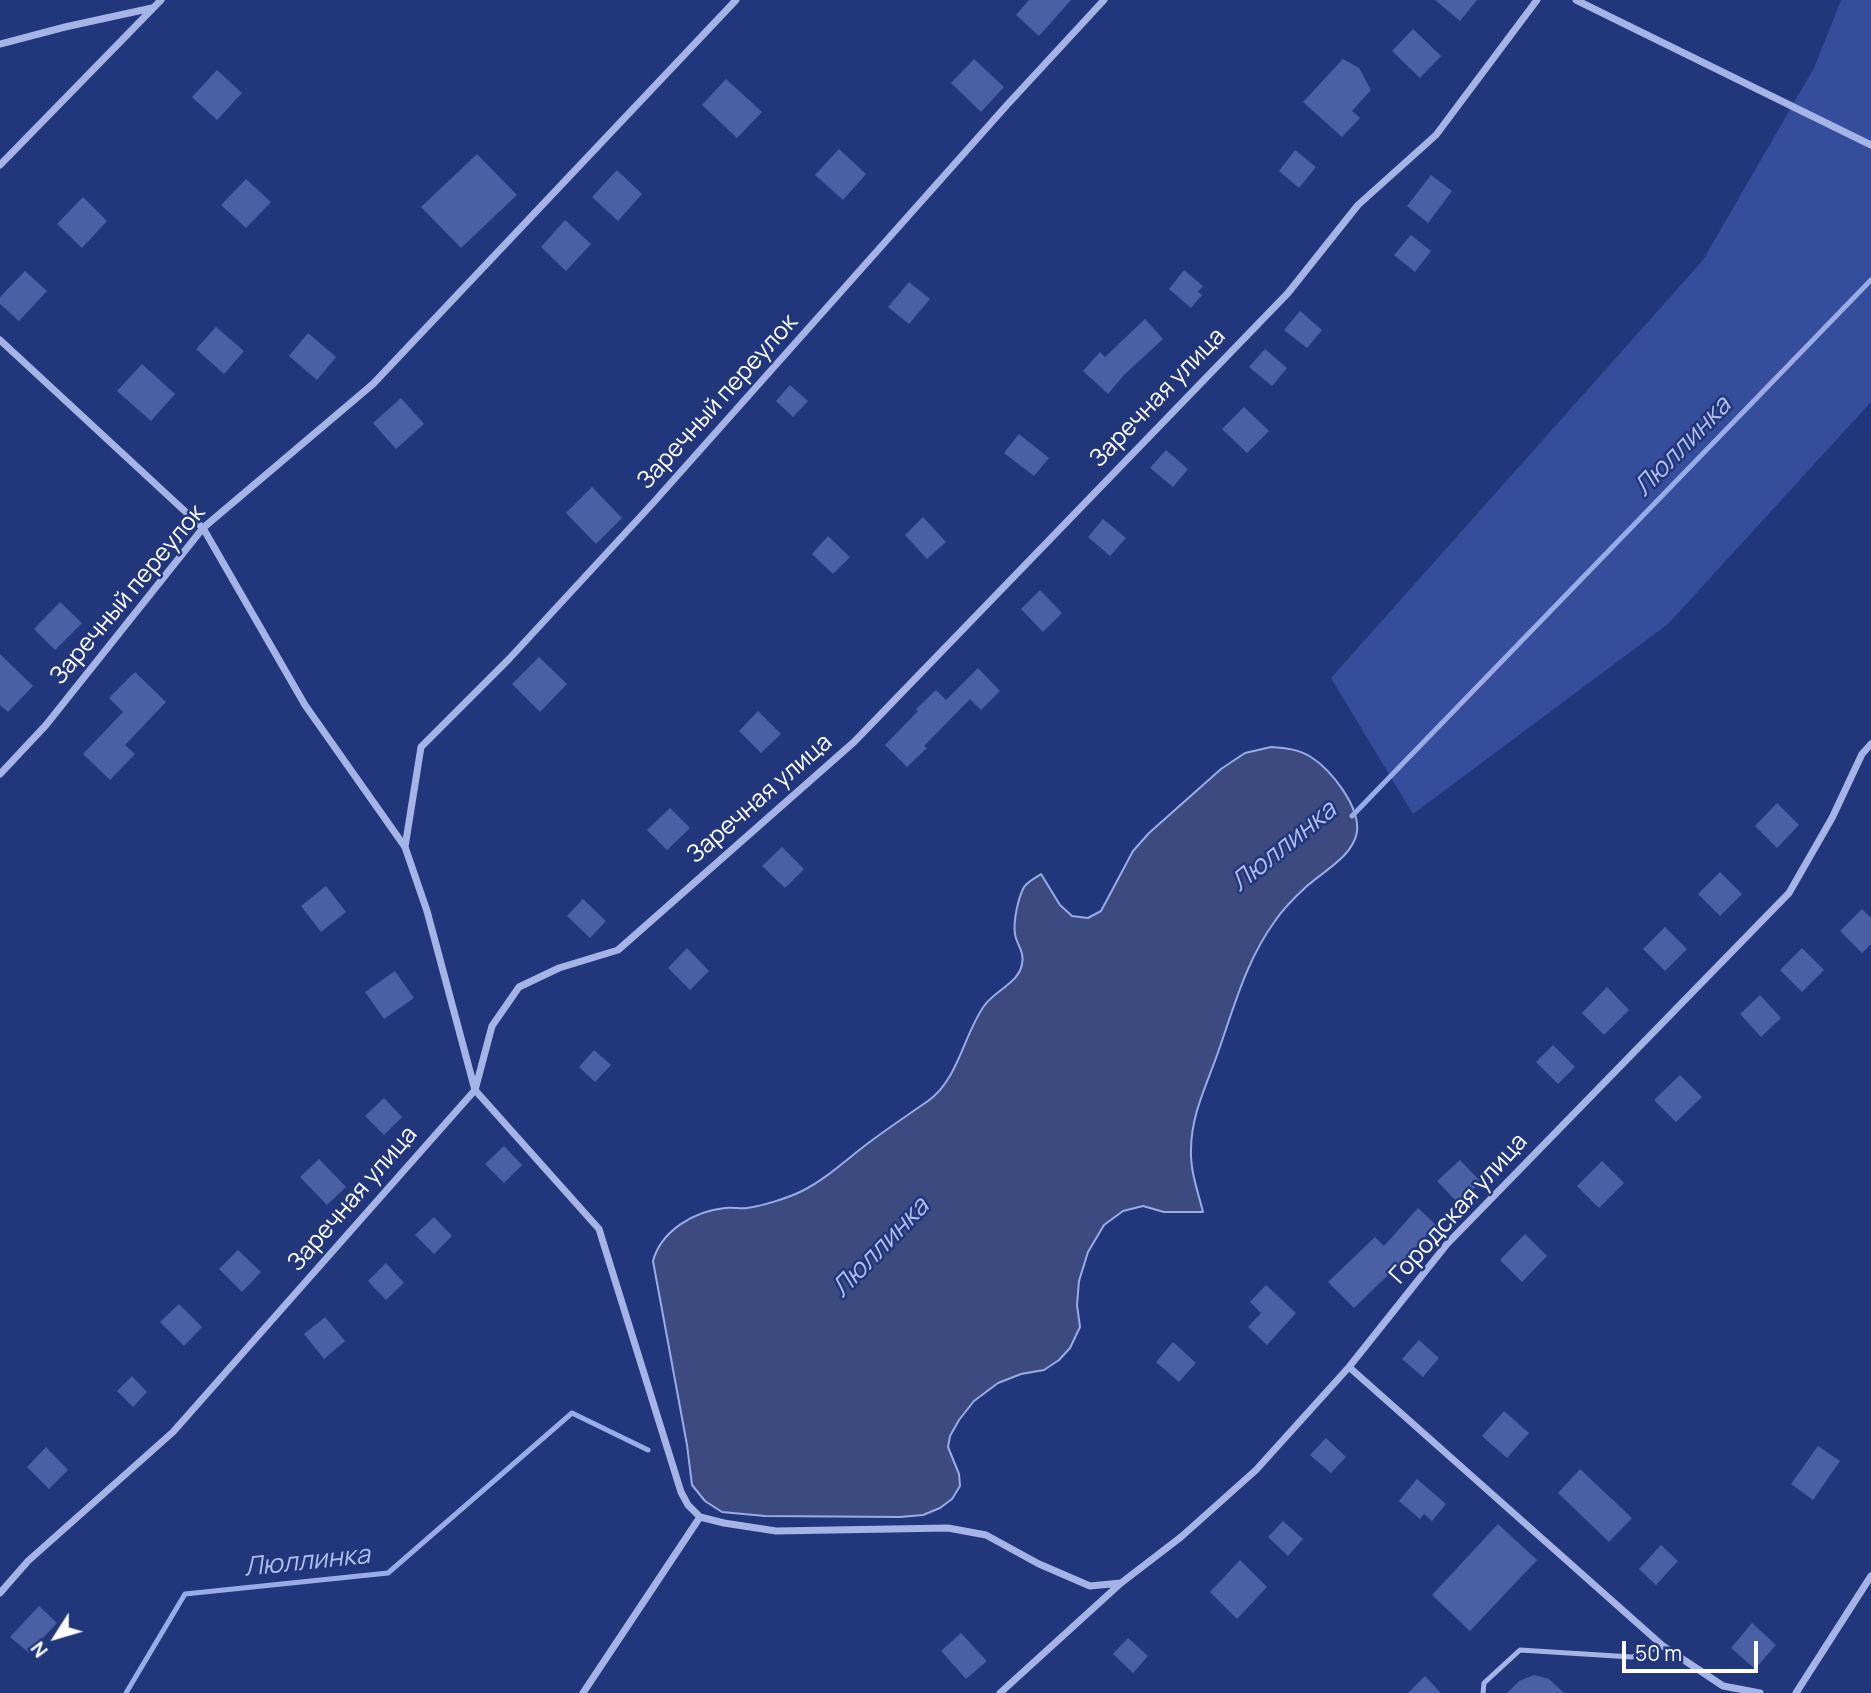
<!DOCTYPE html>
<meta charset="utf-8">
<style>
body{margin:0}
#map{position:relative;width:1871px;height:1693px;overflow:hidden;background:#22367c;font-family:Manrope,sans-serif}
canvas{display:block}
.north{position:absolute;left:21px;top:1602px;width:70px;height:70px;-webkit-text-stroke:5px #22367c;paint-order:stroke;rotate:233deg;font-size:19px;font-weight:700;line-height:28px;text-align:center;color:#fff}
.north::after{content:'';display:block;margin:auto;width:24px;height:32px;background:#fff;clip-path:polygon(50% 0,100% 100%,50% 72%,0 100%)}
.scale{position:absolute;left:1622px;top:1641px;width:136px;height:32px;box-sizing:border-box;border:4px solid #fff;border-top:0;padding-left:9px;font-size:21px;line-height:24px;white-space:nowrap;color:#fff;-webkit-text-stroke:5px #22367c;paint-order:stroke}
</style>
<div id="map">
<canvas width="1871" height="1693"></canvas>
<div class="north">N</div>
<div class="scale">50 m</div>
</div>
<script>
const ctx = document.querySelector('canvas').getContext('2d');
ctx.lineJoin = 'round';
function paint(path, color) { ctx.fillStyle = color; ctx.fill(path, 'evenodd'); }
function trace(path, color, width, dash) { ctx.strokeStyle = color; ctx.lineWidth = width; ctx.lineCap = dash ? 'butt' : 'round'; ctx.setLineDash(dash || []); ctx.stroke(path); }
function write(font, color, halo, rows, align = 'center') {
  ctx.font = font + ' Manrope,sans-serif'; ctx.lineWidth = 5; ctx.setLineDash([]); ctx.textBaseline = 'middle'; ctx.strokeStyle = halo; ctx.fillStyle = color; for (const [text, x, y, turn = 0] of rows) {
    ctx.save(); ctx.translate(x, y); ctx.rotate((+turn || 0) * Math.PI / 180); ctx.textAlign = isNaN(turn) ? turn : align; if (halo) ctx.strokeText(text, 0, 0); ctx.fillText(text, 0, 0); ctx.restore();
  }
}
paint(new Path2D(`
 M1841 0H1871V402L1668 624 1413 814 1331 678 1703 260 1814 68Z`), '#354d9a');
const water = new Path2D(`
 M1271 747C1285 748 1298 749 1311 757 1331 770 1360 806 1357 832 1353 856 1324 871 1307 886 1296 896 1283 909 1275 921 1245 962 1233 1011 1216 1058 1205 1088 1191 1117 1191 1150 1190 1170 1198 1192 1203 1212H1164L1143 1206 1123 1211 1104 1225 1088 1252 1079 1281 1077 1305 1080 1327 1070 1348 1059 1360 1044 1370 1021 1374 998 1383 974 1401 959 1420 950 1436 948 1447 959 1474 960 1486 952 1499 940 1508 923 1515 900 1517 765 1516 722 1512 705 1501 692 1485 687 1445 653 1261C661 1231 694 1211 725 1208 732 1207 740 1209 747 1208 762 1206 788 1198 802 1191 828 1178 849 1157 871 1141 890 1127 909 1114 928 1101 958 1080 964 1034 984 1006 994 991 1019 983 1022 964 1025 951 1016 944 1015 934 1013 922 1018 898 1024 887 1027 882 1035 878 1041 874L1060 905 1072 916 1088 918 1101 911 1133 851 1149 833 1221 769 1245 753Z`);
paint(water, '#3c4a7f');
trace(water, '#99ace7', 2);
trace(new Path2D(`
 M1352 816 1871 280
 M126 1693 185 1594 388 1573 572 1413 648 1450`), '#99ace7', 5);
paint(new Path2D(`
 M1029 0H1071L1039 36 1016 15Z
 M1435 0H1477L1460 21Z
 M1413 29 1441 56 1420 78 1392 51Z
 M974 59 1004 87 981 112 951 83Z
 M1343 59 1359 68 1371 90 1352 111 1360 118 1342 137 1303 102Z
 M217 70 242 93 217 120 192 97Z
 M726 79 762 112 737 138 702 105Z
 M839 149 866 174 843 200 815 175Z
 M1295 150 1316 167 1299 188 1279 171Z
 M477 154 517 195 461 248 421 207Z
 M617 170 642 194 618 221 592 197Z
 M1431 175 1452 191 1428 223 1407 206Z
 M246 179 271 202 246 228 221 205Z
 M83 197 107 221 82 248 57 224Z
 M565 220 591 244 566 271 541 247Z
 M1411 235 1431 251 1415 272 1394 255Z
 M1184 270 1203 286 1198 292 1202 295 1191 308 1169 289Z
 M25 271 47 291 19 321 0 304V297Z
 M909 282 930 299 909 324 888 307Z
 M1300 311 1322 330 1307 348 1284 330Z
 M1145 319 1163 339 1124 375 1108 394 1083 371 1100 352 1105 357Z
 M216 327 244 351 224 374 196 349Z
 M308 333 336 357 317 380 289 356Z
 M1265 349 1287 368 1272 386 1249 367Z
 M142 364 175 394 151 421 117 391Z
 M790 385 808 401 793 417 776 401Z
 M401 398 424 424 396 449 373 423Z
 M1244 407 1269 431 1247 453 1222 429Z
 M1019 434 1049 458 1034 476 1004 453Z
 M1166 450 1188 469 1173 487 1150 468Z
 M592 487 622 518 596 544 566 513Z
 M923 517 946 542 927 559 905 535Z
 M1103 519 1126 538 1110 556 1088 537Z
 M828 536 850 557 833 574 812 554Z
 M1040 590 1062 613 1043 632 1021 609Z
 M60 602 82 623 55 650 34 629Z
 M0 654 33 686 8 712 0 705Z
 M539 657 567 684 540 712 512 684Z
 M978 668 1000 691 981 710 970 699 924 746 927 748 907 767 885 745 918 711 916 709 936 690 946 700Z
 M135 672 166 702 125 745 135 754 110 780 83 754 123 712 109 698Z
 M758 711 781 734 761 753 739 731Z
 M1777 803 1799 825 1777 848 1755 826Z
 M670 808 690 828 667 850 647 830Z
 M782 847 804 869 785 888 762 866Z
 M1720 872 1742 894 1720 916 1698 894Z
 M326 886 346 912 321 932 301 906Z
 M583 899 606 921 590 938 567 916Z
 M1862 909 1871 918V944L1862 953 1840 931Z
 M1665 927 1687 949 1665 971 1643 949Z
 M687 948 709 971 690 990 668 968Z
 M1802 948 1824 970 1802 992 1780 970Z
 M395 971 414 998 384 1019 365 992Z
 M1607 987 1629 1010 1604 1035 1582 1013Z
 M1760 995 1781 1018 1761 1037 1740 1014Z
 M1553 1045 1575 1067 1558 1084 1536 1062Z
 M594 1050 611 1065 595 1082 579 1067Z
 M1680 1075 1702 1097 1676 1122 1654 1100Z
 M384 1098 402 1117 384 1135 365 1116Z
 M504 1146 522 1165 504 1183 485 1164Z
 M319 1159 346 1187 327 1205 300 1177Z
 M1460 1160 1481 1182 1458 1203 1437 1181Z
 M1602 1161 1624 1183 1599 1208 1577 1186Z
 M1418 1208 1436 1225 1410 1254 1354 1308 1328 1282 1375 1237 1384 1246Z
 M434 1217 452 1236 434 1254 415 1235Z
 M1525 1234 1547 1256 1522 1282 1500 1260Z
 M238 1250 261 1272 242 1292 219 1269Z
 M386 1263 404 1283 386 1300 368 1281Z
 M1266 1285 1296 1313 1267 1345 1248 1327 1261 1313 1250 1302Z
 M179 1304 202 1327 184 1346 160 1322Z
 M325 1317 345 1341 324 1359 304 1334Z
 M1419 1340 1439 1358 1423 1377 1402 1359Z
 M1173 1342 1196 1363 1179 1382 1156 1362Z
 M132 1376 147 1392 133 1407 117 1391Z
 M1504 1411 1529 1433 1507 1458 1482 1436Z
 M1326 1438 1346 1457 1331 1473 1310 1455Z
 M1818 1446 1840 1461 1813 1500 1791 1484Z
 M46 1447 68 1470 49 1489 27 1467Z
 M1580 1469 1632 1518 1609 1542 1558 1493Z
 M1417 1479 1446 1504 1432 1521 1424 1514 1420 1519 1399 1501Z
 M1283 1521 1303 1539 1288 1556 1268 1537Z
 M1498 1524 1537 1560 1470 1631 1432 1595Z
 M1661 1545 1678 1561 1656 1585 1639 1569Z
 M1240 1560 1267 1587 1237 1619 1210 1592Z
 M39 1606 57 1623 29 1653 10 1637Z
 M1752 1623 1776 1645 1755 1669 1731 1648Z
 M961 1633 987 1661 966 1679 941 1651Z
 M1128 1638 1148 1656 1133 1673 1113 1654Z
 M1534 1675 1549 1679 1564 1693H1507L1519 1681Z
 M1425 1676 1441 1693H1408Z`), '#4b5fa5');
trace(new Path2D(`
 M1483 1693 1484 1683 1520 1650 1632 1657 1663 1646`), '#a5b4e6', 5);
trace(new Path2D(`
 M1576 0 1871 145
 M0 44 65 27 152 8
 M0 165 161 0
 M0 340 203 528 305 705 405 847 427 911 475 1090 599 1229 681 1492 688 1505 700 1517 724 1523 776 1531 948 1528 986 1535 1039 1564 1090 1586 1121 1583
 M0 774 46 725 203 528 373 384 736 0
 M405 847 421 747 509 659 653 503 1007 105 1104 0
 M1349 1367 1663 1646 1723 1686 1760 1693
 M0 1593 28 1561 173 1432 475 1090 492 1026 519 987 559 968 618 950 854 742 1288 293 1358 205 1436 135 1537 0
 M583 1693 700 1517
 M1000 1693 1121 1583 1181 1537 1256 1470 1349 1367 1447 1244 1789 893 1832 818 1862 754 1871 744
 M1796 1693 1871 1576`), '#a5b4e6', 7);
write('24px', '#fff', '#22367c', [
 ["Заречная улица",1158,398,-46],
 ["Заречный переулок",718,402,-48],
 ["Заречный переулок",128,595,-50],
 ["Заречная улица",760,799,-41],
 ["Заречная улица",353,1199,-49],
 ["Городская улица",1459,1209,-48]
]);
write('italic 26px', '#b0bfee', '#22367c', [
 ["Люллинка",1683,447,-46],
 ["Люллинка",1284,847,-39],
 ["Люллинка",881,1248,-46],
 ["Люллинка",307,1562,-6]
]);
</script>
